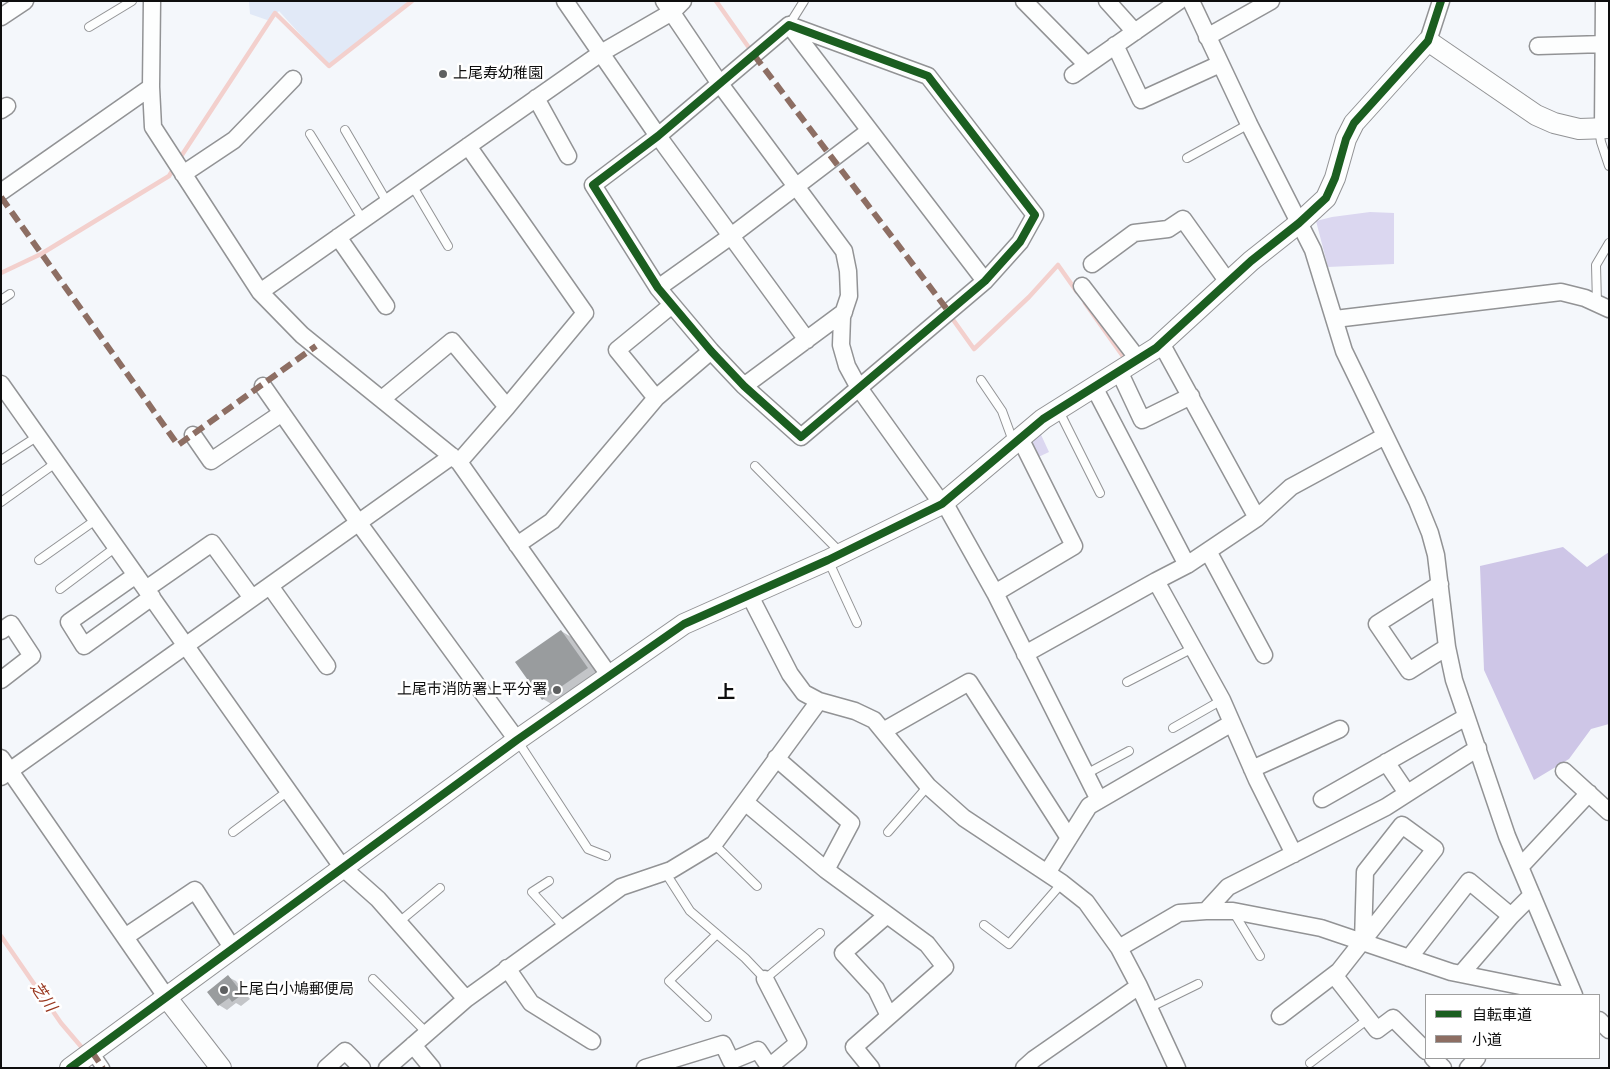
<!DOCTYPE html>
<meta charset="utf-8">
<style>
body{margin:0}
#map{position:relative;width:1610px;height:1069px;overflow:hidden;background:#f4f7fb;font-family:"IBM Plex Serif","Noto Sans JP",serif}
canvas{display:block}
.frame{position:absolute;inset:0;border:2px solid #0e0e0e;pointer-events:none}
.legend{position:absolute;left:1425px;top:994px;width:175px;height:65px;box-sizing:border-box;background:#fff;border:1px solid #9f9f9f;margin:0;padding:6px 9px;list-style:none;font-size:15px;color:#0e0e0e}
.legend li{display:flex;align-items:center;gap:10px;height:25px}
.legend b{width:25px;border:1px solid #9f9f9f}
</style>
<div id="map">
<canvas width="1610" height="1069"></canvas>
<div class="frame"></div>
<ul class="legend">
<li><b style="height:6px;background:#1b5e20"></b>自転車道</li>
<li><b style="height:6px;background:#8d6e63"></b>小道</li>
</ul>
</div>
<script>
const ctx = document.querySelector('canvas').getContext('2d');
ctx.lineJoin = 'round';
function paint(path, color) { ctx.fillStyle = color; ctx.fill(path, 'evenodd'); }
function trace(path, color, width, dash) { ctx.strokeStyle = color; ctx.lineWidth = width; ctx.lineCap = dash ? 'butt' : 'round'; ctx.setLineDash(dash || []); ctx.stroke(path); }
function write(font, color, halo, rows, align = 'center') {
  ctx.font = font + ' "IBM Plex Serif","Noto Sans JP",serif'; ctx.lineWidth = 5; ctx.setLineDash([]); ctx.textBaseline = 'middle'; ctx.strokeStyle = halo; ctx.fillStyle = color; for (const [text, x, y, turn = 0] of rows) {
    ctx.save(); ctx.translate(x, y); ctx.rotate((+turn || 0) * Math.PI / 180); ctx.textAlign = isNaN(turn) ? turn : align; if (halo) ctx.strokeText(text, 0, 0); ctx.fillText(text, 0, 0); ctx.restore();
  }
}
paint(new Path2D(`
 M249 1H412L329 66 279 11 270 21 250 14Z`), '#e1e9f7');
paint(new Path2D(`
 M1370 212 1394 213V264L1328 267 1316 221 1332 217Z
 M1036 424 1049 452 1030 461 1020 438Z`), '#dbd7f0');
paint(new Path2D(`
 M1563 547 1587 567 1609 552V724L1591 729 1569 759 1534 780 1484 670 1480 566Z`), '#cec6e7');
paint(new Path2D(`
 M561 631 578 641 604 678 560 709 543 699 517 662Z
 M228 977 236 981 250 999 241 1006 236 1003 227 1010 219 1005Z`), '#0003');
trace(new Path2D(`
 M716 1 752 52
 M178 161 275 13 329 66 412 1
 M1 273 41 254 169 176 174 168
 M1085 303 1127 362
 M954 321 974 349 1029 297 1058 265 1077 292
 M1 936 61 1023 84 1050`), '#f3d0cd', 4.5);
paint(new Path2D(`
 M561 630 588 668 542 700 515 662Z
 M228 975 243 994 232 1002 229 998 218 1006 207 992Z`), '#999c9e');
const service = new Path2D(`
 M789 25 804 1
 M89 27 132 1
 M1599 129 1601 142 1609 166
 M345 130 387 202
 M310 134 363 220
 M1187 158 1249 124
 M412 185 448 246
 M1 300 10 294
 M1597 303 1596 265 1609 243
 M981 380 1002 411 1013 441
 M1059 411 1100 493
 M1 460 38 436
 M755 466 840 552
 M1 502 57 462
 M39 560 97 519
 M828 560 857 623
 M60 589 116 547
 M1127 682 1193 648
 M1173 728 1222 700
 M517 740 588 849 606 856
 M1086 774 1129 751
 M233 832 288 791
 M888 832 928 786
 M714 844 757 886
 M665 872 690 911 745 958 765 979 820 933
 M549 881 532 892 564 927
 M1234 913 1260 956
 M399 922 440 888
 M984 925 1009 944 1062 883
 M373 979 427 1033
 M1149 1008 1198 984
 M707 1017 669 981 717 934
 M1310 1063 1368 1019`);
const pedestrian = new Path2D(`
 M92 1052 103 1068`);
const minor = new Path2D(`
 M152 1 151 87 153 127 260 292 302 335 459 462 609 675
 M565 1 658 136 807 340
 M664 1 720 84 844 251 848 271 849 296 842 317 841 345 847 366 859 388 942 504
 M1024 1 1087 65
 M1107 1 1135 32
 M1191 1 1249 124 1313 250 1344 351 1417 501 1430 533 1436 555 1447 647 1454 680 1507 836 1574 995
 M1 17 25 1
 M789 25 928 76 1035 215 1020 242 985 281 801 437 744 386 711 351 658 288 593 185 658 136Z
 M789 25 985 281
 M1207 37 1271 1
 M1428 41 1441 1
 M1115 45 1141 100 1220 64
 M1538 46 1604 44
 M1073 75 1179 1
 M536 98 568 156
 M1 110 7 106
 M1603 128 1604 1
 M183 174 234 140 293 79
 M1 192 151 87
 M338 237 386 306
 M1092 264 1134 233 1168 229 1183 219 1228 282
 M1082 286 1138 359
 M658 288 731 236 869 131
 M260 292 601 53 672 12 683 1
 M1335 319 1561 292 1585 298 1609 309
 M1161 343 1257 518
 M1119 371 1142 420 1191 396
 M1 384 342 867 378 899 466 999
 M263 386 358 522 517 740
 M744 386 844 312
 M1094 387 1187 565
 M656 398 617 350 672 305
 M382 399 452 341 507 407
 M193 435 211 461 282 413
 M459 462 507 407 585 313 468 146
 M944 502 995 593 1099 800
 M517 545 552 521 656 398 711 351
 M1208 551 1264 655
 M136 575 69 622 84 646 152 597
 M1440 584 1377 624 1409 671 1447 647
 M270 586 327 666
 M146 589 212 543 252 598
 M995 593 1074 546 1020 438
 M750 596 790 674 804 693 819 701 855 711 874 720 928 786 964 818 1062 883 1086 902 1119 948 1139 986 1177 1068
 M1 631 11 624 32 656 1 680
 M1025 654 1156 581
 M883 731 969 682 1069 838
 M1 758 167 998
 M776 758 851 823 826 870
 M1386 762 1407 793
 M1252 769 1340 729
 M1564 771 1609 812
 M1 777 452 456
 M1322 799 1466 717
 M745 802 826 870 927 944 945 967 854 1047 871 1068
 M1294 854 1257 780 1222 700 1156 581 1187 565 1257 518 1291 487 1385 436
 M1520 867 1589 793
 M1047 873 1089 806 1232 723
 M1206 911 1228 887 1386 807 1478 748
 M887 915 843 953 876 989 889 1016
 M1511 916 1532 895
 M125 937 195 890 233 949
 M1119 948 1179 913 1206 911H1233L1321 928 1451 972 1565 995
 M1409 958 1469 881 1511 916 1461 974
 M507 968 531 1003 592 1041
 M1334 975 1377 1030 1393 1018 1426 1051
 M765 979 798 1043 768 1068
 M1280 1016 1339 971 1435 849 1402 825 1365 872 1363 942
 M1599 1020 1609 1030
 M413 1045 432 1068
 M1433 1058 1443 1068
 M326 1068 345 1051 362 1068
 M387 1068 466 999 621 887 671 870 714 844 819 701
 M645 1068 723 1044 731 1061 758 1050 770 1068
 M1024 1068 1034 1059 1139 986
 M1468 1068 1477 1058`);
const tertiary = new Path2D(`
 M167 998 221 1068
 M70 1068 517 740 684 624 828 560 942 504 1043 419 1156 348 1251 261 1299 223 1326 198 1335 178 1346 139 1354 123 1428 41 1536 115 1554 123 1579 129 1609 128`);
trace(service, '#929395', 10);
trace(pedestrian, '#929395', 15);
trace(minor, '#929395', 19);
trace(tertiary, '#929395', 22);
trace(service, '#fdfefe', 8);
trace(pedestrian, '#fdfefe', 12);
trace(minor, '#fdfefe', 16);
trace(tertiary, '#fdfefe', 20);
trace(new Path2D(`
 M754 55 949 312
 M1 197 178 445 316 346
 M92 1052 103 1068`), '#8d6e63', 6, [12, 6]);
trace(new Path2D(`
 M789 25 928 76 1035 215 1020 242 985 281 801 437 744 386 711 351 658 288 593 185 658 136Z
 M70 1068 517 740 684 624 828 560 942 504 1043 419 1156 348 1251 261 1299 223 1326 198 1335 178 1346 139 1354 123 1428 41 1441 1`), '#1b5e20', 8);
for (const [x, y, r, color] of [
 [443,74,5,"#5e6061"],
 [557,690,5,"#5e6061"],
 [224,990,5,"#5e6061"]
]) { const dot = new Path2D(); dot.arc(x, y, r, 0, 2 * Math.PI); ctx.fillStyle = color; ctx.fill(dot); trace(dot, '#fff', 2); }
write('15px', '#0e0e0e', '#fff', [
 ["上尾寿幼稚園",453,74],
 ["上尾市消防署上平分署",547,690,"right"],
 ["上尾白小鳩郵便局",234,990]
], 'left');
write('italic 16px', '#99371f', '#fff', [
 ["芝川",43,997,55]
]);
write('bold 18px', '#0e0e0e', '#fff', [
 ["上",726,693]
]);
</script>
